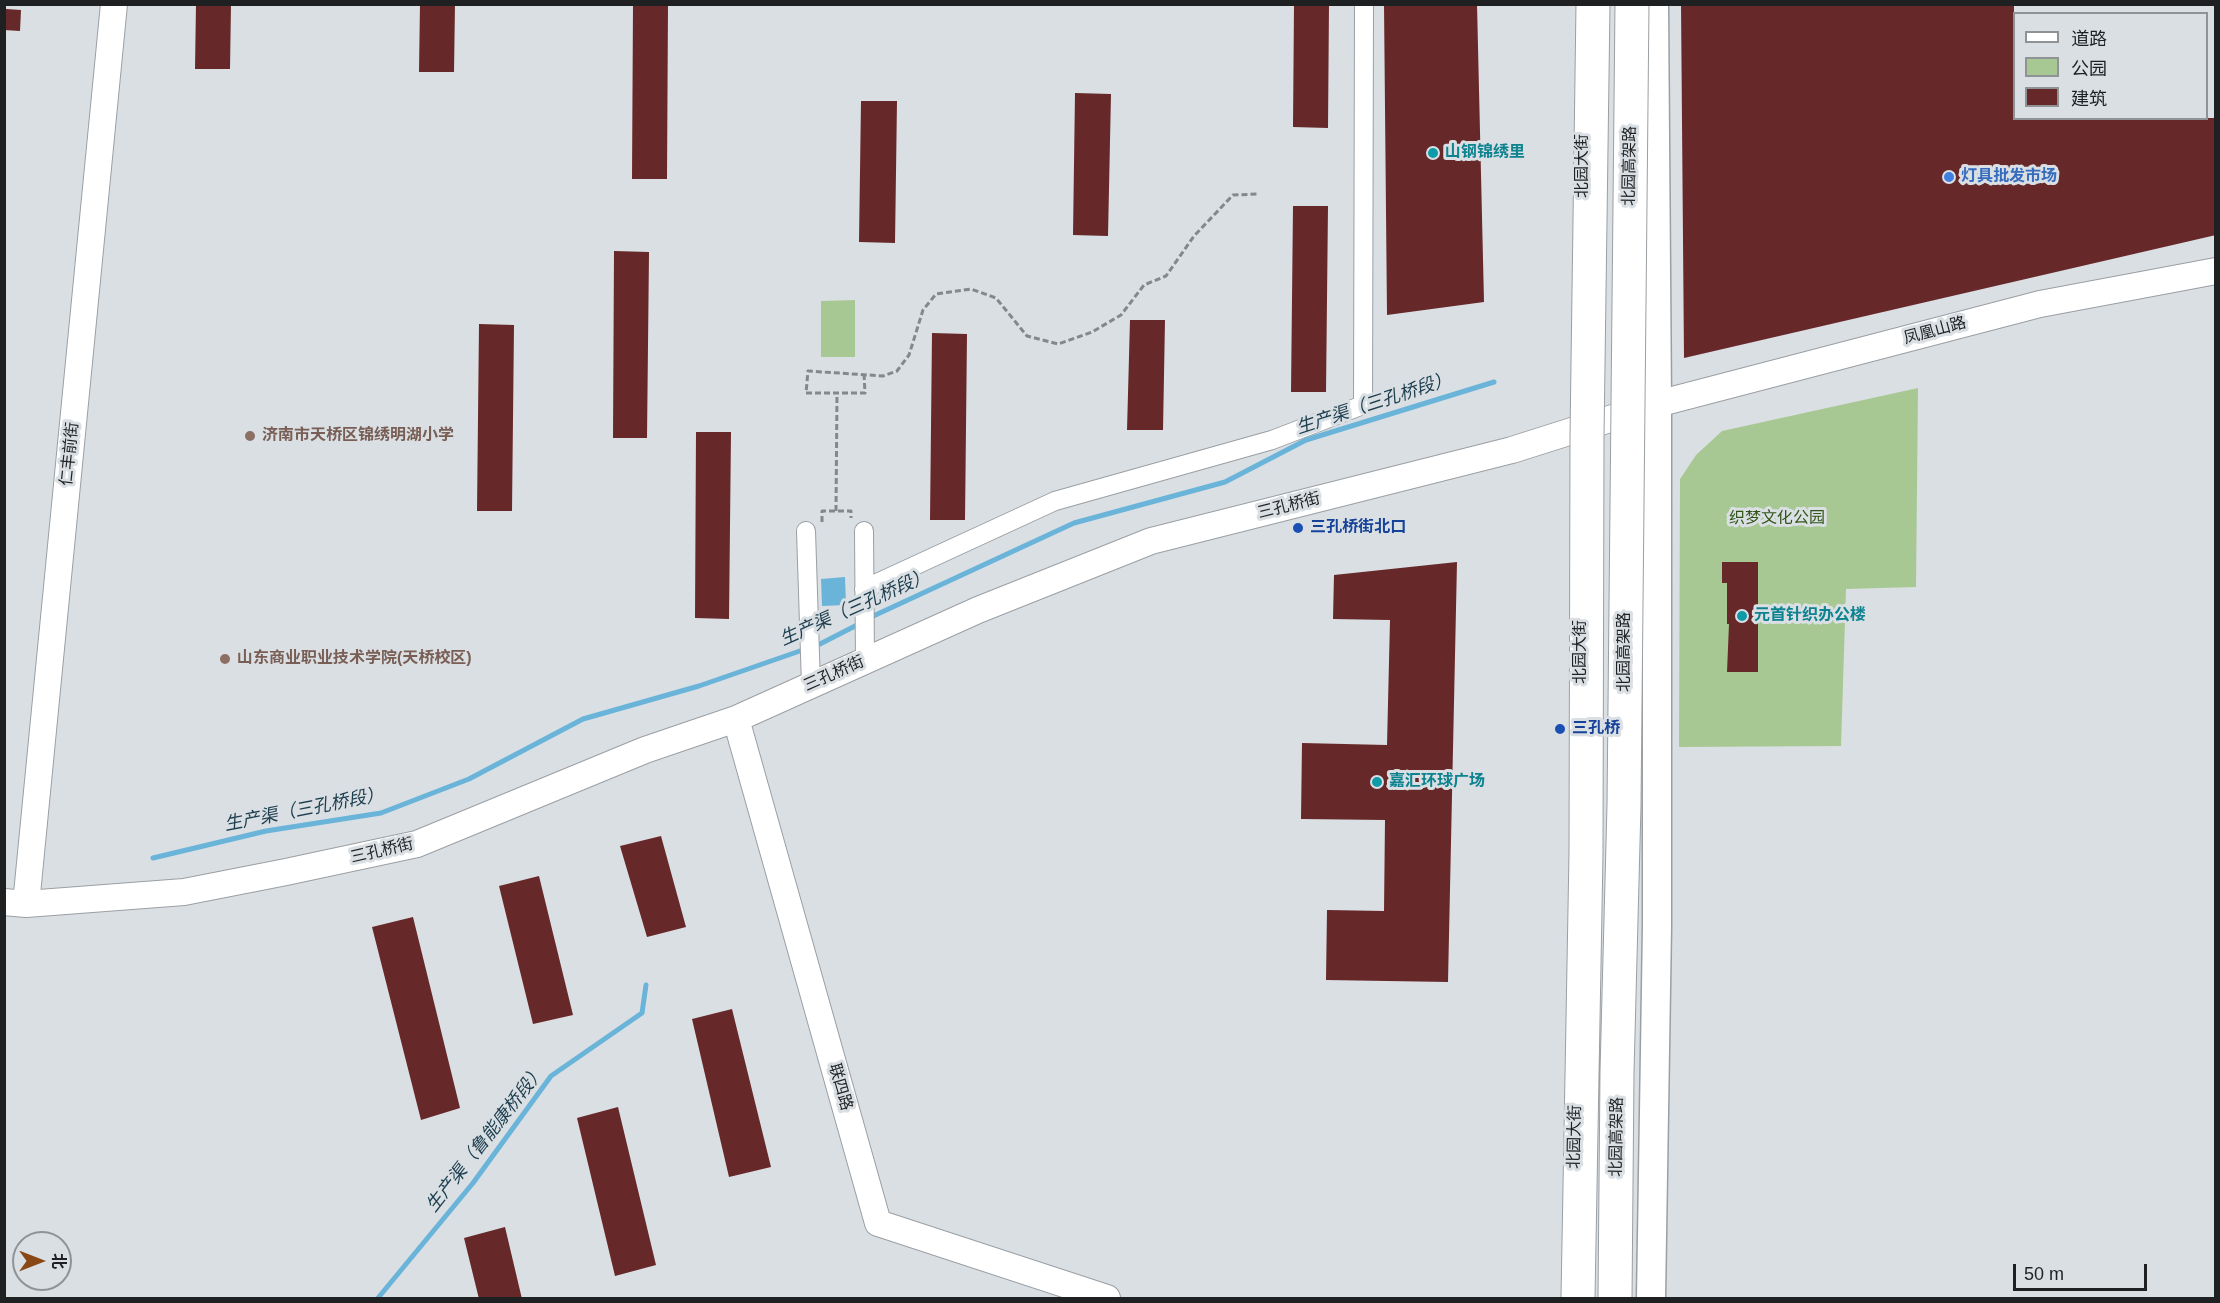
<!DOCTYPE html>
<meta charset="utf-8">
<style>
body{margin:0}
#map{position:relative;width:2220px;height:1303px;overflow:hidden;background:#dadfe4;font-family:Helvetica,"Noto Sans SC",sans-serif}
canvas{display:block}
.frame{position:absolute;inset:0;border:6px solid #1e2022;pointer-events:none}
.legend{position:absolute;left:2013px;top:12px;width:195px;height:108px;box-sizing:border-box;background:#dadfe4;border:2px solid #8f9396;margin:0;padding:8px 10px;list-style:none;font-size:18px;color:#1e2022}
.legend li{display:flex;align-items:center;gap:12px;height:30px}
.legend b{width:30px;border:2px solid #8f9396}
.north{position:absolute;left:12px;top:1231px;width:60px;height:60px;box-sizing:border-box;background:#dadfe4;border:2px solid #8f9396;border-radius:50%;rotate:90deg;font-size:16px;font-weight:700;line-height:24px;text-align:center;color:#1e2022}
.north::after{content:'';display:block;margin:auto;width:21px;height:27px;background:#894814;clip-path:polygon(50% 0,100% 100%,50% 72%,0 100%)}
.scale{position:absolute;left:2013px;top:1264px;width:134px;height:27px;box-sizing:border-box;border:3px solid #1e2022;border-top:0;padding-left:8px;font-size:18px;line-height:21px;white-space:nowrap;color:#1e2022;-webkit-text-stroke:4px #dadfe4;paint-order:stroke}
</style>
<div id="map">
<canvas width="2220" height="1303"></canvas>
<div class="frame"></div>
<ul class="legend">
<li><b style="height:8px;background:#fff"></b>道路</li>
<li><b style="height:16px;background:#a8c893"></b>公园</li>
<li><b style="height:16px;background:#672829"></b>建筑</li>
</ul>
<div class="north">北</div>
<div class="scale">50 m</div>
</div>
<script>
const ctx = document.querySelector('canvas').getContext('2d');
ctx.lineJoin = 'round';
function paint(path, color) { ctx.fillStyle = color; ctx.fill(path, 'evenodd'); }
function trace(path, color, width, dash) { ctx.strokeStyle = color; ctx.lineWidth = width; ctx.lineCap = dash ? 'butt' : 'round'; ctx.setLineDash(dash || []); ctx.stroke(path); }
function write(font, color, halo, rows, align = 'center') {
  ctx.font = font + ' Helvetica,"Noto Sans SC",sans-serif'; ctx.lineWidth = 6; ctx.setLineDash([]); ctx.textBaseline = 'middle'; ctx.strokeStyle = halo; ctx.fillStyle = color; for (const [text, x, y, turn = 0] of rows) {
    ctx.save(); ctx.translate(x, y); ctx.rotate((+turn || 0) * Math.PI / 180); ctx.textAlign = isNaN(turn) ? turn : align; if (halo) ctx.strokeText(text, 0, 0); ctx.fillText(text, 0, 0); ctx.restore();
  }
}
paint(new Path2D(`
 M855 300V357H821V301Z
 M1918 388 1916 587 1846 589 1841 746 1679 747 1680 479 1696 455 1722 431Z`), '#a8c893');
paint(new Path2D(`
 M845 577 846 605 822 606 821 579Z`), '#6ab4d9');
trace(new Path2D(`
 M869 618 1074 523 1225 482 1306 440 1494 382
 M153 858 266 831 381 813 469 779 583 719 699 686 820 644 861 623
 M378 1298 473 1183 551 1076 642 1013 646 985`), '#6ab4d9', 5);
paint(new Path2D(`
 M196 4H231L230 69H195Z
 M420 4H455L454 72H419Z
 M633 4H668L667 179H632Z
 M1294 4H1329L1328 128 1293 127Z
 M1384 4H1477L1484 302 1387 315Z
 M1681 4H2014V118H2216V235L1684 358Z
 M6 9 21 10 20 31 4 30Z
 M1075 93 1111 94 1108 236 1073 235Z
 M861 101H897L895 243 859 242Z
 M1293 206H1328L1326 392H1291Z
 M614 251 649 252 647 438H613Z
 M1130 320H1165L1163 430H1127Z
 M479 324 514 325 512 511H477Z
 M932 333 967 334 965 520H930Z
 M696 432H731L729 619 695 618Z
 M1457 562 1448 982 1326 980 1327 910 1384 911 1385 820 1301 819 1302 743 1387 745 1390 620 1333 619 1334 575Z
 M1722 562H1758V672H1727L1729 624H1727V583H1722Z
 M661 836 686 927 647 937 620 846Z
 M539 876 573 1015 533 1024 499 886Z
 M413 917 460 1108 421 1120 372 927Z
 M732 1009 771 1167 729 1177 692 1019Z
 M618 1107 656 1265 615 1276 577 1118Z
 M505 1227 522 1299H479L464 1238Z`), '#672829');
const street = new Path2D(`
 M806 531 811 685
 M864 531 865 661
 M864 589 1055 501 1272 440 1363 405 1364 4`);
const secondary = new Path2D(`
 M736 719 878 1223 1107 1298
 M4 902 26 904 184 892 286 872 417 844 645 750 736 719 978 610 1151 541 1512 450 1657 404 2040 304 2216 271
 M26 904 114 4`);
const primary = new Path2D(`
 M1651 1298 1657 926V404L1654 4`);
trace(street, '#9a9fa3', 20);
trace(secondary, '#9a9fa3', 28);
trace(primary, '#9a9fa3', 31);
trace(new Path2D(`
 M864 374 865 393H806L808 371 883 376 897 371 909 355 923 310 936 294 971 289 996 298 1027 336 1058 344 1092 332 1121 315 1144 285 1166 276 1194 236 1233 195 1257 194
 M836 511 837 394
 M822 522V511H851V518`), '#84888c', 3, [6, 3]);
trace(street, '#fff', 18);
trace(secondary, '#fff', 26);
trace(primary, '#fff', 28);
const highwayBridge = new Path2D(`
 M1578 1298 1586 853 1587 436 1593 4
 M1615 1298 1617 1072 1624 805 1632 4`);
trace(highwayBridge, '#9a9fa3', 35, []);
trace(highwayBridge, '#fff', 33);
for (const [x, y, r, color] of [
 [1433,153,6,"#0f9aa8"],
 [1949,177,6,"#3f7fe0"],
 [250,436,6,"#8d6e63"],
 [1298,528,6,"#1a4fb4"],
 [1742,616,6,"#0f9aa8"],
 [225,659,6,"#8d6e63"],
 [1560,729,6,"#1a4fb4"],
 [1377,782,6,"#0f9aa8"]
]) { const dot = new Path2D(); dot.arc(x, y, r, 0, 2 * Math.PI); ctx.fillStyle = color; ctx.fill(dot); trace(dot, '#dadfe4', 2); }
write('bold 16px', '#0d838f', '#dadfe4', [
 ["山钢锦绣里",1445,153],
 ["元首针织办公楼",1754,616],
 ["嘉汇环球广场",1389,782]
], 'left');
write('16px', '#1e2022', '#dadfe4', [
 ["北园大街",1583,166,-90],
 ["北园高架路",1630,166,-89],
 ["凤凰山路",1935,331,-15],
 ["仁丰前街",70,454,-84],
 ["三孔桥街",1289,506,-14],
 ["北园大街",1581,652,-90],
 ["北园高架路",1625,652,-90],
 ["三孔桥街",834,674,-24],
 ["三孔桥街",382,851,-13],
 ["联四路",840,1087,74],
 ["北园大街",1575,1137,-89],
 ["北园高架路",1617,1137,-89]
]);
write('bold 16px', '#366cbe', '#dadfe4', [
 ["灯具批发市场",1961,177]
], 'left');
write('bold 16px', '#785e54', '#dadfe4', [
 ["济南市天桥区锦绣明湖小学",262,436],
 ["山东商业职业技术学院(天桥校区)",237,659]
], 'left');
write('16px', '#325416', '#dadfe4', [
 ["织梦文化公园",1777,519]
]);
write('bold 16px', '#164399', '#dadfe4', [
 ["三孔桥街北口",1310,528],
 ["三孔桥",1572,729]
], 'left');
write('italic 18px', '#1b3d4d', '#dadfe4', [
 ["生产渠（三孔桥段）",1374,404,-18],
 ["生产渠（三孔桥段）",855,608,-24],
 ["生产渠（三孔桥段）",304,810,-11],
 ["生产渠（鲁能康桥段）",486,1139,-52]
]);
</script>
